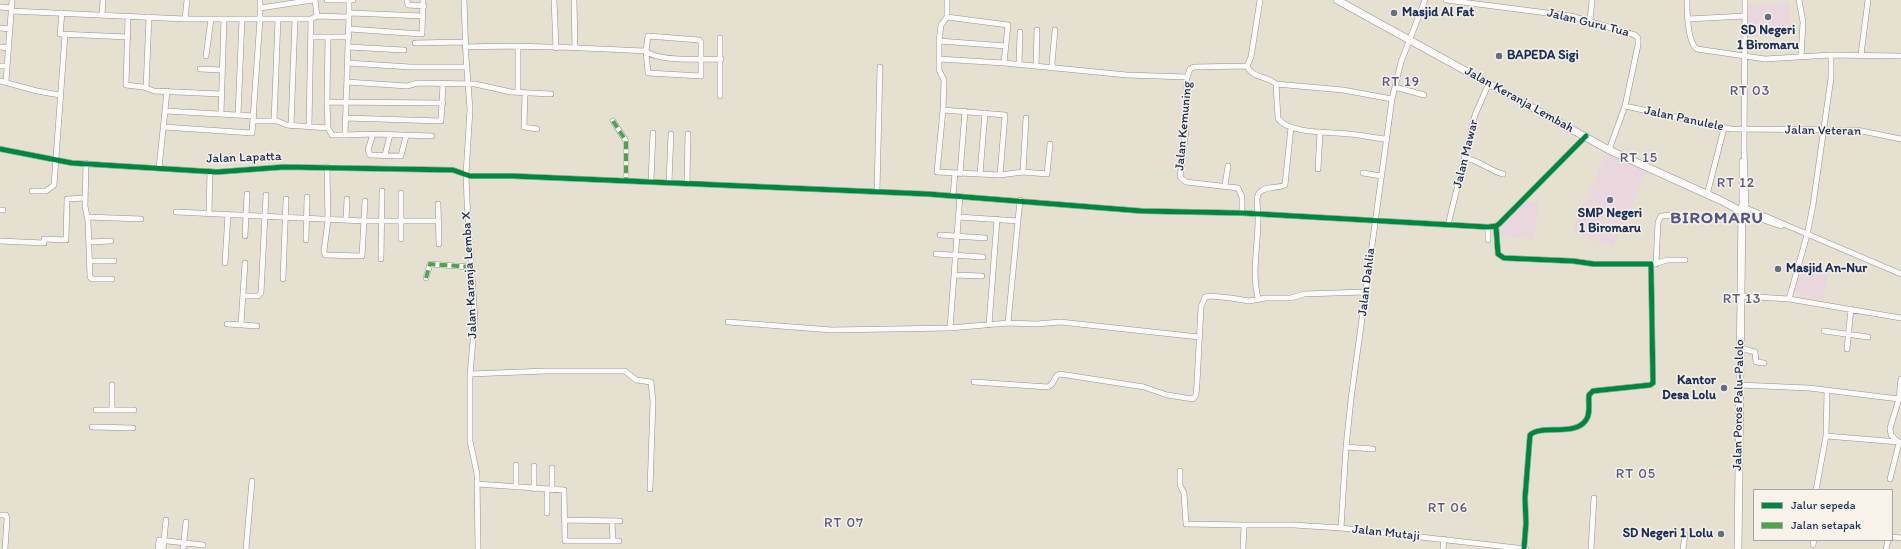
<!DOCTYPE html>
<style>
body{margin:0}
#map{position:relative;width:1901px;height:549px;overflow:hidden;background:#e6e0d0;font-family:Itim,sans-serif}
canvas{display:block}
.legend{position:absolute;left:1753px;top:489px;width:140px;height:52px;box-sizing:border-box;background:#f7f3e8;border:1px solid #9fa5b1;margin:0;padding:5px 7px;list-style:none;font-size:12px;color:#1b2f5e}
.legend li{display:flex;align-items:center;gap:8px;height:20px}
.legend b{width:20px;border:1px solid #9fa5b1}
</style>
<div id="map">
<canvas width="1901" height="549"></canvas>
<ul class="legend">
<li><b style="height:5px;background:#00873e"></b>Jalur sepeda</li>
<li><b style="height:5px;background:#4fa44a"></b>Jalan setapak</li>
</ul>
</div>
<script>
const ctx = document.querySelector('canvas').getContext('2d');
ctx.lineJoin = 'round';
function paint(path, color) { ctx.fillStyle = color; ctx.fill(path, 'evenodd'); }
function trace(path, color, width, dash) { ctx.strokeStyle = color; ctx.lineWidth = width; ctx.lineCap = dash ? 'butt' : 'round'; ctx.setLineDash(dash || []); ctx.stroke(path); }
function write(font, color, halo, rows, align = 'center') {
  ctx.font = font + ' Itim,sans-serif'; ctx.lineWidth = 3; ctx.setLineDash([]); ctx.textBaseline = 'middle'; ctx.strokeStyle = halo; ctx.fillStyle = color; for (const [text, x, y, turn = 0] of rows) {
    ctx.save(); ctx.translate(x, y); ctx.rotate((+turn || 0) * Math.PI / 180); ctx.textAlign = isNaN(turn) ? turn : align; if (halo) ctx.strokeText(text, 0, 0); ctx.fillText(text, 0, 0); ctx.restore();
  }
}
paint(new Path2D(`
 M1790 3V29L1780 36H1747L1746 5Z
 M1607 151 1648 169 1613 248 1572 231Z
 M1524 201 1539 202 1534 240 1499 235 1500 225Z
 M1802 265 1829 272 1823 300 1793 293Z`), '#ead7dd');
const minor = new Path2D(`
 M315 0 317 16
 M327 0H353
 M407 0 408 5 424 6
 M464 0 466 57 470 109 466 174 467 201 475 320 470 374V441L477 474 478 549
 M554 0 556 48
 M574 0 575 48
 M1446 0 1571 16 1635 35 1638 38V45L1625 106 1609 150
 M1687 0C1687 11 1687 42 1697 49L1765 59 1831 55 1901 56
 M1745 0 1744 148 1746 208 1901 274
 M1799 0 1803 22 1801 57
 M0 7 11 8
 M260 8 313 0
 M11 11 185 19H311L317 16 348 17
 M62 13 60 34 128 37
 M102 15 103 0
 M349 15V0
 M128 16 126 85 143 87 154 91 221 94
 M423 16 351 13 349 15 345 135 373 134 432 136
 M947 17 1008 25 1004 63 1127 75 1187 77
 M185 19 187 0
 M1688 19 1745 16
 M1590 21 1592 0
 M0 28 10 29
 M349 29 422 34 423 0
 M648 36 699 40 701 42V76L648 73 646 51Z
 M311 37H349
 M328 37 327 102 443 103
 M720 38V96
 M939 41 1006 46
 M415 43 465 42
 M0 47 9 48
 M348 47 404 50
 M465 47C526 45 586 48 646 51 658 62 705 59 721 59
 M1861 55 1868 0
 M206 56 211 19
 M939 59 1004 63
 M348 63 410 67H466
 M1019 65 1020 32
 M0 66H7
 M1036 66 1037 30
 M1247 66C1253 79 1266 75 1276 84L1278 118C1287 134 1332 132 1349 134 1361 135 1374 138 1386 139
 M1053 68 1052 63 1055 30
 M200 69 222 70
 M0 81 37 91 60 95
 M6 81 12 0
 M347 82 407 86 418 83 475 84 511 92 551 94
 M1276 84 1343 90 1392 99
 M1395 87 1424 95
 M146 88 149 17
 M518 92V46
 M525 93 524 127 537 129
 M327 102 328 128 332 135H345
 M1625 106 1731 129 1857 130 1901 139
 M943 110 944 80 939 70V41L941 25 947 17V0
 M166 111 254 116
 M221 114 224 19
 M238 115 242 19
 M345 118 441 121 443 84
 M253 121H277L287 125 328 128
 M274 121 278 19
 M613 121 626 141V180
 M291 126 295 19
 M309 126 311 19
 M164 127 252 133 260 19V0
 M373 134 368 150 370 155 401 156 406 136
 M0 149 72 163 217 172 284 167 453 170 470 176H512L928 194 1142 211 1242 213 1488 227 1496 226 1499 224 1586 136
 M385 155 390 135
 M1465 158C1481 161 1488 170 1503 174
 M86 163 85 206 88 221 90 277 92 279H112
 M327 167 328 220 324 251 325 255 362 256 365 201
 M159 168 167 91
 M1318 169 1320 132
 M1023 172 1026 118
 M1363 173 1381 176
 M960 174 965 111
 M980 174 985 113
 M1000 175 1005 115 943 110 937 172 1000 175 1023 172 1047 174 1050 144
 M651 181 653 133
 M669 182 671 134
 M687 183 688 134
 M1225 185 1228 166
 M32 191H46L54 185 65 35
 M877 191 880 67
 M1708 191 1724 128
 M953 195 955 173
 M438 204 439 244
 M1742 207V161
 M0 210H3
 M176 212 364 221H439
 M209 213 210 171
 M1242 213V197L1238 188 1186 182 1180 177 1186 130 1187 77 1190 69 1194 67 1247 66 1251 57 1260 0
 M1746 214 1781 226
 M87 217 141 219
 M959 217 1018 221
 M346 220 347 199
 M1448 225 1475 115 1489 83
 M1496 226 1498 254 1504 258 1573 261 1594 264H1651L1653 383 1650 385 1593 391 1589 395C1588 402 1591 414 1586 420 1575 437 1541 424 1530 435L1525 498 1526 523 1524 549
 M940 235 985 238
 M245 236 247 194
 M401 239V193
 M306 240 307 197
 M1488 240V227
 M0 241 44 243V239L66 240 67 199 85 198
 M89 242 111 241
 M936 254 983 257
 M381 259 382 191
 M89 261H114
 M225 263 228 214
 M1654 264 1667 260H1685
 M1656 264 1658 222 1661 216 1671 215
 M955 275 982 276
 M426 278 430 264 470 267
 M283 279 286 199
 M243 296H258L261 293 266 195
 M1740 296 1789 299 1901 318
 M1258 298C1251 271 1259 242 1258 214 1258 208 1255 198 1259 193 1266 185 1277 189 1285 185L1291 127
 M1789 299 1807 235 1813 205 1831 78V55
 M728 322 832 330 950 328 1008 323 1037 324 1060 322 1199 337
 M1008 323 1020 200
 M227 324 257 326
 M241 324 245 263
 M989 325 997 219
 M950 328 960 196
 M1824 331 1868 337
 M1740 348 1755 352 1756 362 1764 363
 M1847 349 1851 309
 M470 374 546 371H625L636 380 651 382 653 402 650 489
 M974 382 1048 387 1052 384 1057 375 1060 374 1144 387 1167 395 1193 399 1196 395 1197 383 1201 307 1205 297 1210 296 1231 298 1249 301 1266 298H1291L1304 294 1365 292
 M1739 385 1809 388 1899 399
 M96 410H134
 M112 410V385
 M92 427 133 428
 M1826 436 1899 442
 M1346 447 1373 449
 M552 468V490
 M1180 471V485L1184 493 1186 524 1244 525
 M1890 479 1899 443 1891 435 1890 428 1899 399 1901 379
 M477 484 564 490 565 541H619
 M516 487V465
 M534 489V466
 M547 490V513
 M1816 490 1826 436 1827 391
 M0 515H6L7 519 5 549
 M564 520 620 521
 M612 521 613 541
 M1341 528 1346 447 1351 399 1392 99 1401 62 1425 0
 M1892 537 1901 538
 M1813 545 1814 540
 M158 549 159 540 203 545
 M163 549 166 520
 M183 549 186 522
 M246 549 252 481
 M1243 549 1244 525H1294L1341 528 1526 549
 M1443 549 1444 539
 M1591 549 1594 498
 M1683 549 1685 535
 M1886 549 1888 540`);
const major = new Path2D(`
 M1337 0 1609 150 1722 201 1746 214
 M1738 549 1742 207`);
trace(minor, '#919191', 6);
trace(major, '#919191', 8);
trace(minor, '#fbfaf8', 5);
trace(major, '#fbfaf8', 7);
trace(new Path2D(`
 M613 121 626 141V180
 M426 278 430 264 470 267`), '#4fa44a', 4, [8, 4]);
trace(new Path2D(`
 M0 149 72 163 217 172 284 167 453 170 470 176H512L928 194 1142 211 1242 213 1488 227 1496 226 1499 224 1586 136
 M1496 226 1498 254 1504 258 1573 261 1594 264H1651L1653 383 1650 385 1593 391 1589 395C1588 402 1591 414 1586 420 1575 437 1541 424 1530 435L1525 498 1526 523 1524 549`), '#00873e', 5);
for (const [x, y, r, color] of [
 [1394,13,4,"#626d86"],
 [1768,17,4,"#626d86"],
 [1499,56,4,"#626d86"],
 [1610,200,4,"#626d86"],
 [1778,269,4,"#626d86"],
 [1724,388,4,"#626d86"],
 [1721,534,4,"#626d86"]
]) { const dot = new Path2D(); dot.arc(x, y, r, 0, 2 * Math.PI); ctx.fillStyle = color; ctx.fill(dot); trace(dot, '#f7f3e8', 1.5); }
write('bold 13px', '#1b2f5e', '#f7f3e8', [
 ["Masjid Al Fat",1402,13],
 ["SD Negeri",1768,31,"center"],
 ["1 Biromaru",1768,46,"center"],
 ["BAPEDA Sigi",1507,56],
 ["SMP Negeri",1610,214,"center"],
 ["1 Biromaru",1610,229,"center"],
 ["Masjid An-Nur",1786,269],
 ["Kantor",1716,381,"right"],
 ["Desa Lolu",1716,396,"right"],
 ["SD Negeri 1 Lolu",1713,534,"right"]
], 'left');
write('13px', '#1b2f5e', '#f7f3e8', [
 ["Jalan Guru Tua",1588,23,14],
 ["Jalan Keranja Lembah",1519,100,29],
 ["Jalan Panulele",1684,119,12],
 ["Jalan Kemuning",1184,126,-85],
 ["Jalan Veteran",1823,131,1],
 ["Jalan Mawar",1466,154,-76],
 ["Jalan Lapatta",244,158,-2],
 ["Jalan Karanja Lemba X",470,275,-93],
 ["Jalan Dahlia",1367,282,-83],
 ["Jalan Poros Palu-Palolo",1739,405,-89],
 ["Jalan Mutaji",1386,533,6]
]);
ctx.letterSpacing = '1px';
write('14px', '#575786', '#f7f3e8', [
 ["RT 19",1401,82],
 ["RT 03",1750,91],
 ["RT 15",1639,158],
 ["RT 12",1736,183],
 ["RT 13",1742,299],
 ["RT 05",1636,474],
 ["RT 06",1448,508],
 ["RT 07",844,523]
]);
ctx.letterSpacing = '0px';
ctx.letterSpacing = '1px';
write('bold 17px', '#575786', '#f7f3e8', [
 ["BIROMARU",1717,219]
]);
ctx.letterSpacing = '0px';
</script>
